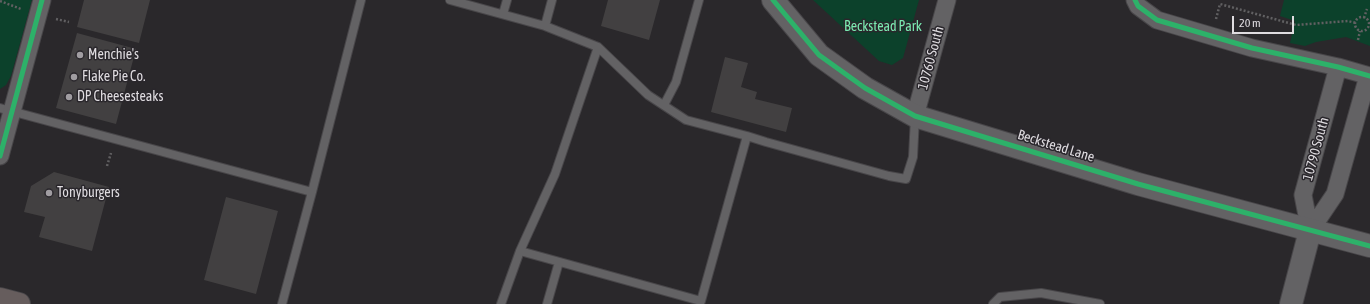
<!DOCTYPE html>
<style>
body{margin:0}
#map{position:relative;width:1370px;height:304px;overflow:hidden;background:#2a282b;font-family:"Asap Condensed",sans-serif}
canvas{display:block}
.scale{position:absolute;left:1232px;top:16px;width:62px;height:18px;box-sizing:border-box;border:2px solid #dfdce0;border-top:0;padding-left:5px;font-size:12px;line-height:14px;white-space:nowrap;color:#dfdce0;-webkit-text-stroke:3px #2a272c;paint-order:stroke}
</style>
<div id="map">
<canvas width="1370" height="304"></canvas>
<div class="scale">20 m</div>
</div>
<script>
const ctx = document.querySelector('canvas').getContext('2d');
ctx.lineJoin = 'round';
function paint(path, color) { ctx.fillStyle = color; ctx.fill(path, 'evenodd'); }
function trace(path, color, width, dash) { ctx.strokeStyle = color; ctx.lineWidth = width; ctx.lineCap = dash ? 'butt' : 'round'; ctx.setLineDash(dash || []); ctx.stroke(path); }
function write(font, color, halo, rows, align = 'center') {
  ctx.font = font + ' "Asap Condensed",sans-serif'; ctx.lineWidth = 3; ctx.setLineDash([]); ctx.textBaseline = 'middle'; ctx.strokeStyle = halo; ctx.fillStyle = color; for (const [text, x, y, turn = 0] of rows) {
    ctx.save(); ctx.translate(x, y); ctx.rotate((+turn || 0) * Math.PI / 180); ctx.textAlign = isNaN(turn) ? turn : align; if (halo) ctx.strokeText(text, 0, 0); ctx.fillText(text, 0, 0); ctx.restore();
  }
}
paint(new Path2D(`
 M0 0H32L11 76 6 85 0 89Z
 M813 0H919L903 58 892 65 879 61Z
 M1284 0H1370V46L1346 37 1316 42 1305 46 1290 43 1295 21 1280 16Z`), '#0c412b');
paint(new Path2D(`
 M84 0H150L139 43 77 27Z
 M608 0H660L649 40 601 26Z
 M77 33 136 49 116 124 56 108Z
 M725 57 748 63 741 87 757 92 755 99 792 108 786 132 711 112Z
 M54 172 109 187 92 251 39 237 45 217 24 212 31 186Z
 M226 197 278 211 256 294 204 280Z`), '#424041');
const lane = new Path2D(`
 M450 0 545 26 552 0
 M503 14 507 0
 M664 105 676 82 699 0
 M0 108 312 192 282 304
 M747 136 766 142 889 176 906 179 913 157 915 117
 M312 192 361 0
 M520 251 555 174 598 47
 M501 304 520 251 701 301 747 136 686 120 648 95 598 47 545 26
 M547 304 559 262
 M993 304 1000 297 1041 293 1100 304`);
const street = new Path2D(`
 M1135 0 1138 6 1157 20 1252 48 1338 67 1370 76
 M915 116 947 0
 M0 156 42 0
 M1310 231 1303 195 1338 67
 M1310 231 1335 194 1368 76`);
const secondary = new Path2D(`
 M773 0 819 55 865 88 915 116 1138 184 1370 246
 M1291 304 1310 231`);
const primary = new Path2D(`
 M0 299 19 304`);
trace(lane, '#484649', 10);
trace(street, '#484649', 19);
trace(secondary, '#484649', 24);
trace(primary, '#484649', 24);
trace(new Path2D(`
 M0 1 21 9
 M1355 24a7 7 0 1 1 14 0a7 7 0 1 1-14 0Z
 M1364 18 1367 9
 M56 19 69 22
 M1216 19 1220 4 1296 25 1348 21 1356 23
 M1358 40 1360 31
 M107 166 111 153`), '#616062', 2.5, [2, 2]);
trace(lane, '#636264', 8);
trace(street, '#636264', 17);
trace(secondary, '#636264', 22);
trace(primary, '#665d5d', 22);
trace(new Path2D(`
 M773 0 819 55 865 88 915 116 1138 184 1370 246
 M1135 0 1138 6 1157 20 1252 48 1338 67 1370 76
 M0 156 42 0`), '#2db169', 5);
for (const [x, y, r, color] of [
 [80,55,4,"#a09da1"],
 [74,77,4,"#a09da1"],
 [69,97,4,"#a09da1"],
 [49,193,4,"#a09da1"]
]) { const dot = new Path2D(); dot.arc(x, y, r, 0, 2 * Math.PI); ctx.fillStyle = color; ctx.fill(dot); trace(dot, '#2a272c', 1.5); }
write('14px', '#7ae9b0', '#2a272c', [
 ["Beckstead Park",883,27]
]);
write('14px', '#dfdce0', '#2a272c', [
 ["Menchie's",88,55],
 ["Flake Pie Co.",82,77],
 ["DP Cheesesteaks",77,97],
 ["Tonyburgers",57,193]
], 'left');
write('14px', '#dfdce0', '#2a272c', [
 ["10760 South",931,58,-75],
 ["Beckstead Lane",1056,146,17],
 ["10790 South",1316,149,-75]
]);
</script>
